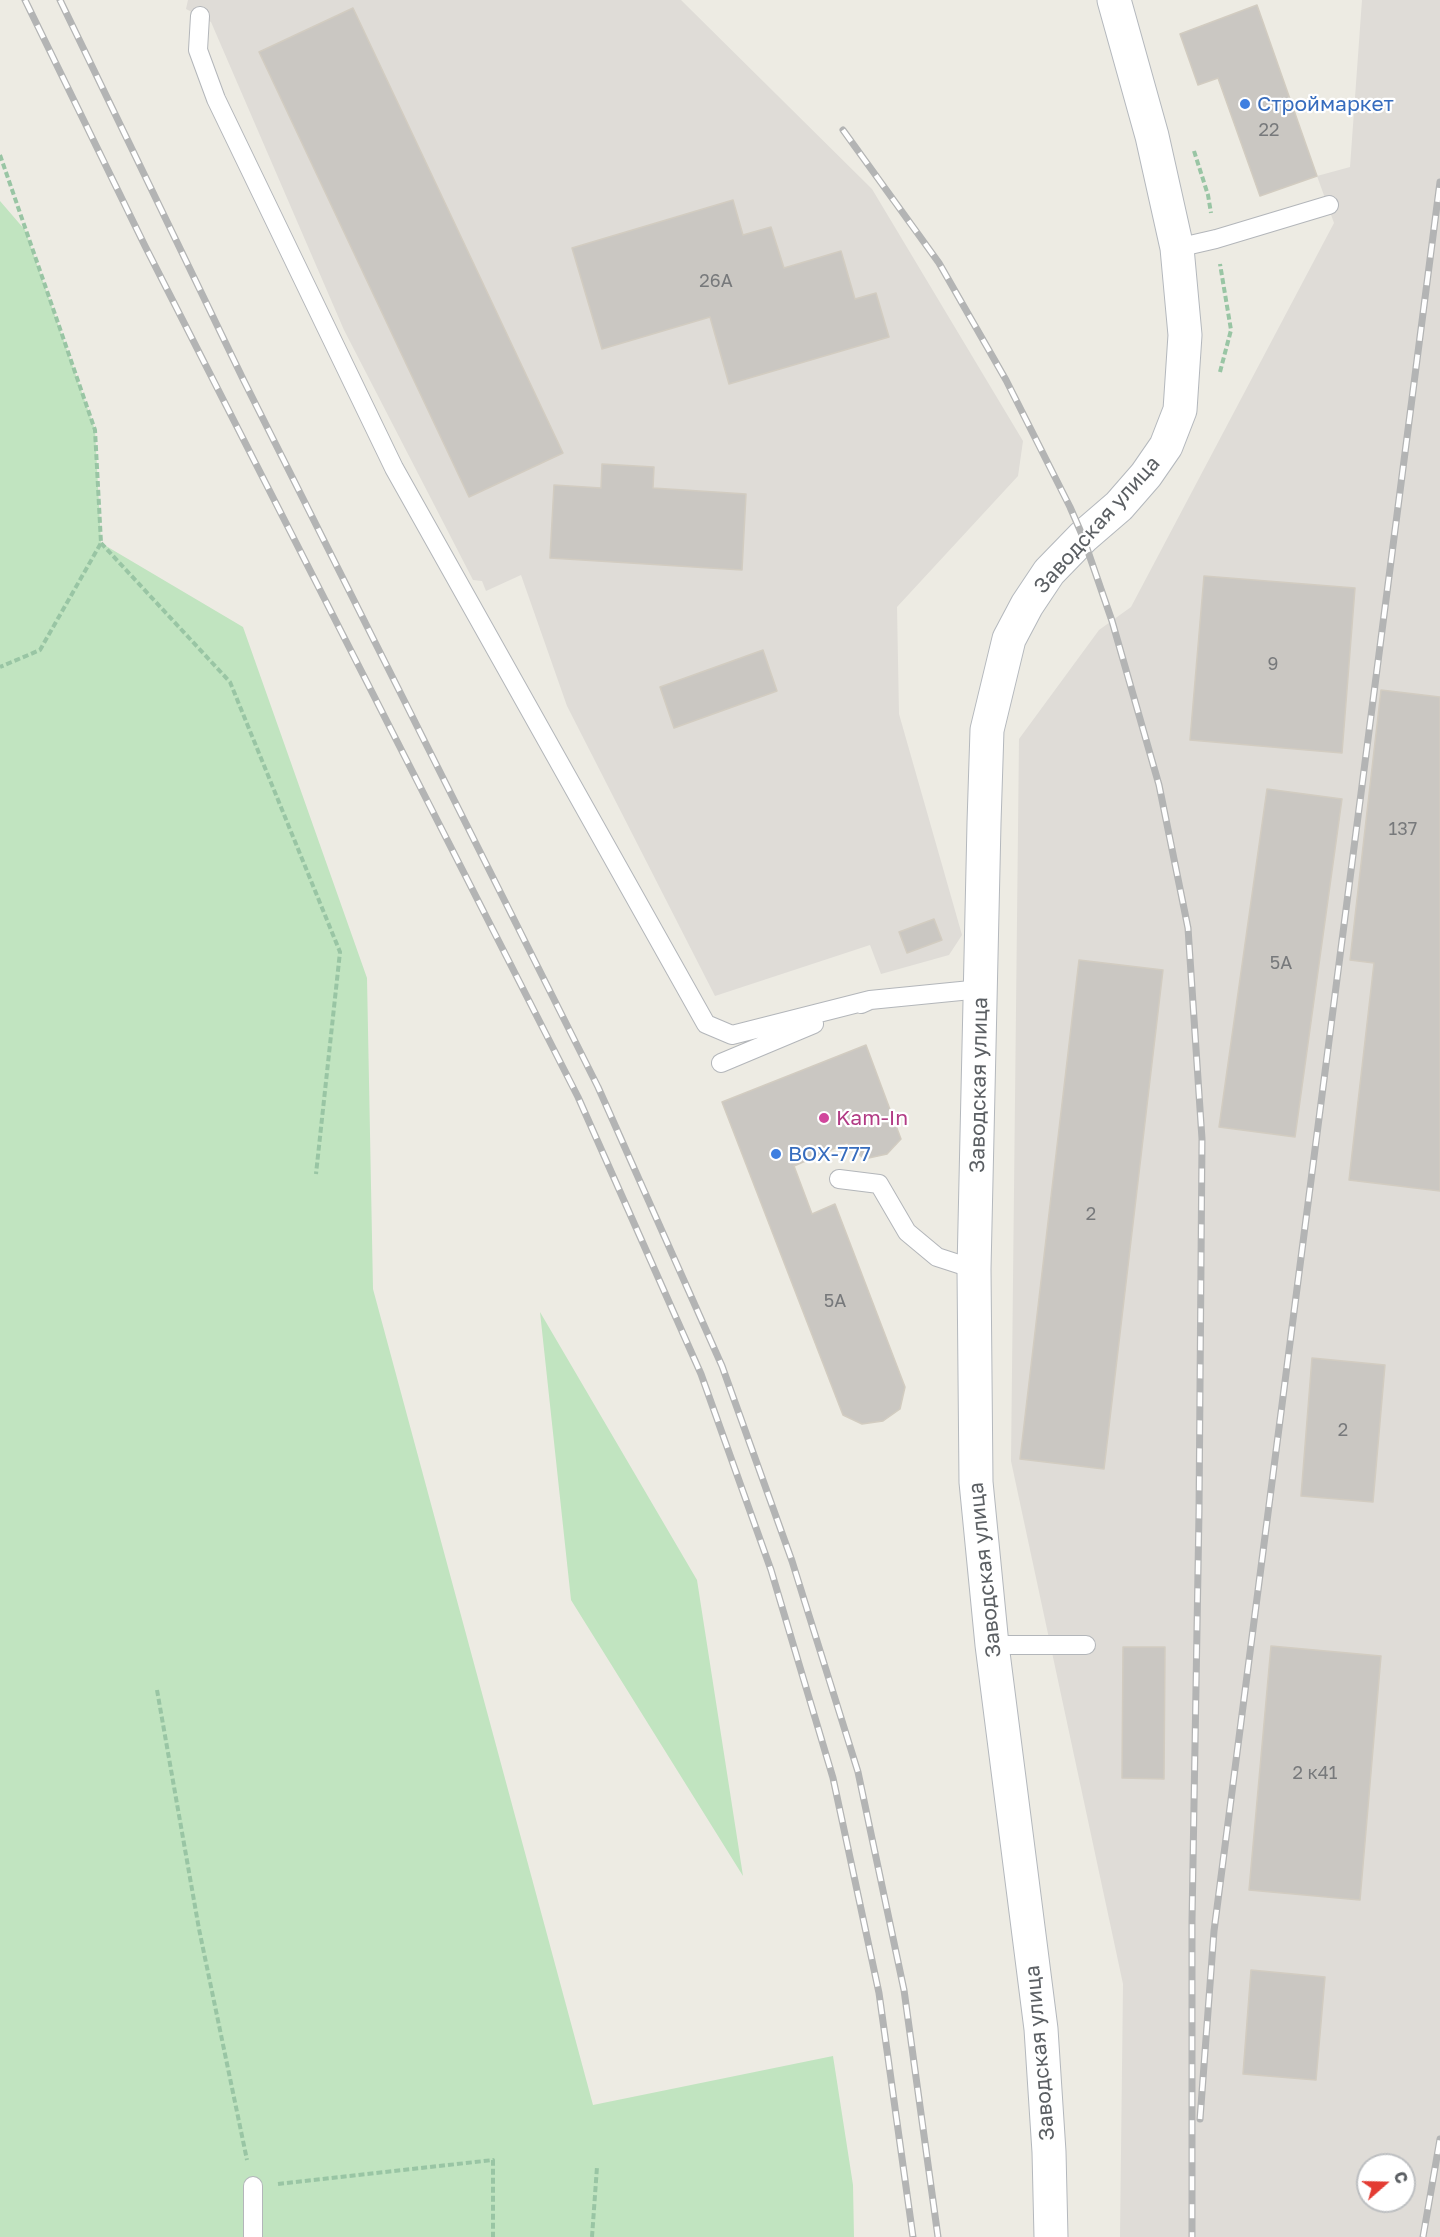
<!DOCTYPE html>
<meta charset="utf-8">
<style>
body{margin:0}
#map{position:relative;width:1440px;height:2237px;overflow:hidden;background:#edebe3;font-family:"Golos Text",sans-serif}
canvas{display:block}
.north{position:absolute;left:1356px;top:2153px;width:60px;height:60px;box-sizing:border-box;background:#fff;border:2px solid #bdbfc1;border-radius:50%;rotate:70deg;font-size:16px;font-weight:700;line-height:24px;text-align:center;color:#5b5f63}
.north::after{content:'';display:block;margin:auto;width:21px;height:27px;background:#e33c33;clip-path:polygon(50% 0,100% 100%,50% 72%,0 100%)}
</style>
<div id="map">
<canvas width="1440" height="2237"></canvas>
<div class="north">С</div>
</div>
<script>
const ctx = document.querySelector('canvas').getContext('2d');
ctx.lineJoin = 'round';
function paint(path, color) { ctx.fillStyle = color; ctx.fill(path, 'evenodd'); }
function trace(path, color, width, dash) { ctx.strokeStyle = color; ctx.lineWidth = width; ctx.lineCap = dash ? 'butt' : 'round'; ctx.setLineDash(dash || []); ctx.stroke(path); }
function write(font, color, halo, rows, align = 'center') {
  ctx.font = font + ' "Golos Text",sans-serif'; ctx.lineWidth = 4.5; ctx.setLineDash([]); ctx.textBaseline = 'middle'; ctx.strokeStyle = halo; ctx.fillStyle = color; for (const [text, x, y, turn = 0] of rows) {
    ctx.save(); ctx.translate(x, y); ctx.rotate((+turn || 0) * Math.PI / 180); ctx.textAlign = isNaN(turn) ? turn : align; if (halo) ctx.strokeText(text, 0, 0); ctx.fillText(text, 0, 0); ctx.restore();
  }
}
paint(new Path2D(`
 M188 0H681L872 189 1023 441 1018 476 897 607 899 714 962 935 949 955 881 974 870 945 715 996 567 706 521 575 486 591 482 581 473 580 344 330 211 22 186 9Z
 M1362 0H1440V2237H1120L1123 1984 1011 1461 1019 739 1099 630 1131 607 1334 223 1317 176 1350 167ZM1368 2165H1404V2201H1368Z`), '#dfdcd7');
paint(new Path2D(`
 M0 201 25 230 95 430 101 543 243 627 367 978 373 1289 593 2105 833 2056 853 2185 854 2237H0Z
 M540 1312 697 1580 743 1876 571 1600Z`), '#c1e4c0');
const building = new Path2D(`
 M1257 5 1317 176 1260 196 1218 78 1198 85 1180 34Z
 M353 8 563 453 469 497 259 52Z
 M733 200 743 235 771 227 784 268 841 251 855 299 876 293 889 337 729 384 710 317 602 349 572 248Z
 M602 464 654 467 653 488 746 494 742 570 550 558 554 485 601 488Z
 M1204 576 1355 588 1342 753 1190 740Z
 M763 650 777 691 674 728 660 687Z
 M1381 690 1440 697V1191L1349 1180 1374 963 1350 960Z
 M1267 789 1342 799 1295 1137 1219 1127Z
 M934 919 942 940 907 953 899 932Z
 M1079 960 1163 970 1104 1469 1020 1459Z
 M866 1045 901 1139 887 1154 864 1159 847 1143 794 1166 812 1214 835 1204 905 1387 900 1409 883 1421 862 1424 843 1415 722 1102Z
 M1312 1358 1385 1365 1373 1502 1301 1496Z
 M1271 1646 1381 1656 1360 1900 1249 1890Z
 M1123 1647H1165L1164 1779 1122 1778Z
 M1251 1970 1325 1977 1316 2080 1243 2074Z`);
paint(building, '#cac7c2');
trace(building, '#d2ccc1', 1.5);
const service = new Path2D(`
 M200 16 198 50 216 99 394 468 706 1024 732 1035 870 1000
 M1177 248 1216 239 1329 205
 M861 1004 870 1000 981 989
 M721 1063 814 1024
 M839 1179 879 1184 907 1232 937 1257 974 1269
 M992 1645H1086
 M253 2186V2237`);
const secondary = new Path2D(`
 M1051 2237 1049 2152 1041 2029 992 1645 976 1482 974 1269 984 823 987 730 1009 639 1027 605 1049 572 1083 537 1119 506 1146 475 1166 446 1180 410 1185 335 1177 248 1152 136 1114 0`);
trace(service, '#b3b6ba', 20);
trace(secondary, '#b4b8bd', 35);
trace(new Path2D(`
 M1194 151 1208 195 1211 213
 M0 155 95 430 101 543 40 650 0 667
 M1220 372 1231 330 1220 264
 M101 543 230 682 340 952 316 1174
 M157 1690 199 1929 247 2160
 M278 2184 493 2160V2237
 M592 2237 597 2167`), '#99c5a4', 4, [6, 3]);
trace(service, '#fff', 18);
trace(secondary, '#fff', 33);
const rail = new Path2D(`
 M25 0 145 246 578 1097 701 1374 771 1570 833 1778 879 1993 913 2237
 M60 0 244 381 598 1087 722 1366 792 1561 858 1772 904 1990 938 2237
 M843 130 939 263 1006 380 1070 507 1083 537 1112 621 1159 785 1188 928 1202 1139 1199 1512 1192 1921V2237
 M1200 2119 1214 1931 1440 182
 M1423 2237 1440 2139`);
trace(rail, '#b3b4b4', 7);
trace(rail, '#fff', 4.5, [14]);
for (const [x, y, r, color] of [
 [1245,104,6,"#3f7fe0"],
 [824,1118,6,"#d1479c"],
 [776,1154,6,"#3f7fe0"]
]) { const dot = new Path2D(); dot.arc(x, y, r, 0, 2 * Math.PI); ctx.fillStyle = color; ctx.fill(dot); trace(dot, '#fff', 2); }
write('18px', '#77797b', null, [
 ["22",1269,130],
 ["26А",716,281],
 ["9",1273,664],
 ["137",1403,829],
 ["5А",1281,963],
 ["2",1091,1214],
 ["5А",835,1301],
 ["2",1343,1430],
 ["2 к41",1315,1773]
]);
write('21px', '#366cbe', '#fff', [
 ["Строймаркет",1257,104],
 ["ВОХ-777",788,1154]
], 'left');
write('21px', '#5b5f63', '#fff', [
 ["Заводская улица",1097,525,-48],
 ["Заводская улица",979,1085,-89],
 ["Заводская улица",985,1570,-96],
 ["Заводская улица",1040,2053,-95]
]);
write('21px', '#b23c85', '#fff', [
 ["Kam-In",836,1118]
], 'left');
</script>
